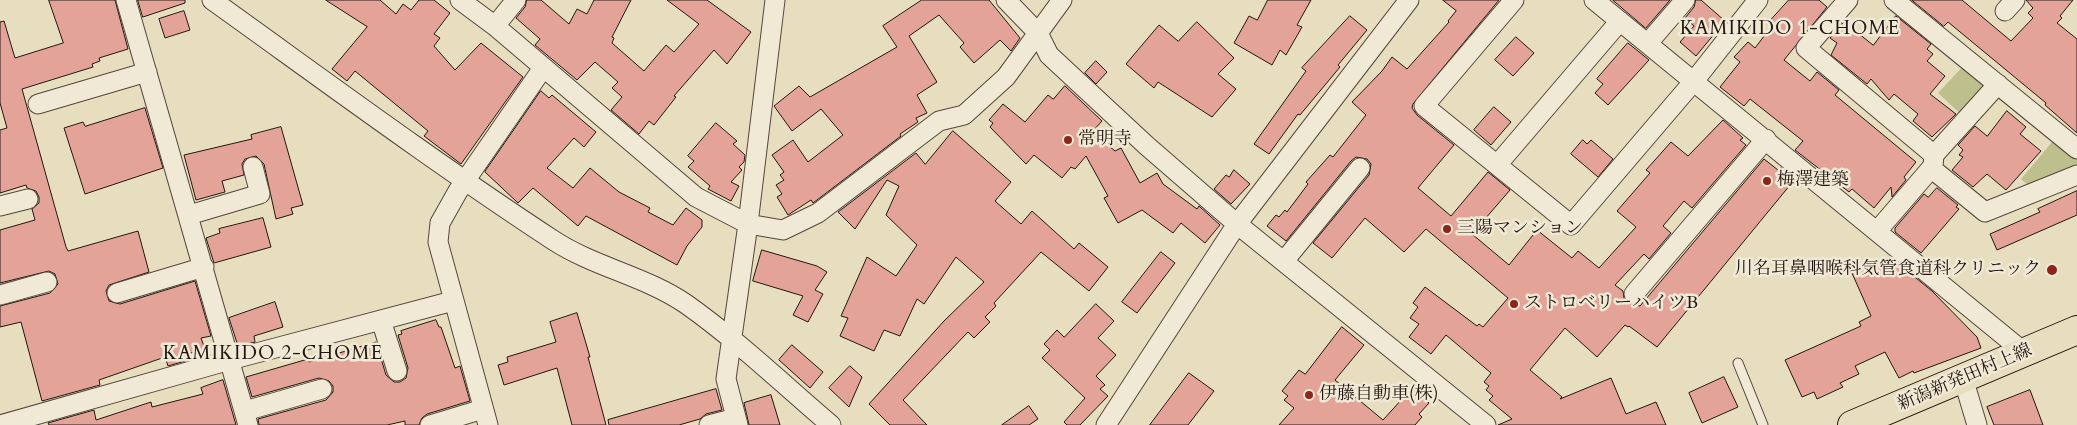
<!DOCTYPE html>
<meta charset="utf-8">
<style>
body{margin:0}
canvas{display:block;background:#e7ddbf}
</style>
<canvas width="2077" height="425"></canvas>
<script>
const ctx = document.querySelector('canvas').getContext('2d');
ctx.lineJoin = 'round';
function paint(path, color) { ctx.fillStyle = color; ctx.fill(path, 'evenodd'); }
function trace(path, color, width, dash) { ctx.strokeStyle = color; ctx.lineWidth = width; ctx.lineCap = dash ? 'butt' : 'round'; ctx.setLineDash(dash || []); ctx.stroke(path); }
function write(font, color, halo, rows, align = 'center') {
  ctx.font = font + ' Cardo,"Noto Serif JP",serif'; ctx.lineWidth = 5; ctx.setLineDash([]); ctx.textBaseline = 'middle'; ctx.strokeStyle = halo; ctx.fillStyle = color; for (const [text, x, y, turn = 0] of rows) {
    ctx.save(); ctx.translate(x, y); ctx.rotate((+turn || 0) * Math.PI / 180); ctx.textAlign = isNaN(turn) ? turn : align; if (halo) ctx.strokeText(text, 0, 0); ctx.fillText(text, 0, 0); ctx.restore();
  }
}
paint(new Path2D(`
 M1968 61 1996 84 1965 118 1938 93Z
 M2058 135 2077 150V173L2035 191 2021 179Z`), '#bdbf8d');
const building = new Path2D(`
 M49 0H115L128 49 99 58 100 61 92 64 93 67 22 89 66 247 68 251 138 231 149 272 109 285 106 291 109 301 120 304 195 281 211 336 201 338 205 349 187 354 189 360 168 366 165 357 99 380 100 385 42 401 21 322 0 327V306L50 293 58 284 55 274 49 271 0 283V230L35 220 32 209 39 203V197L36 191 27 188 26 185 0 193V130L7 128 0 103V22L4 21 15 58 63 43Z
 M138 0H185V3L143 17Z
 M326 0H380L396 14 403 4 411 10 419 0H434L450 13 434 34 440 38 434 46 455 70 481 43 523 77 461 164 424 136 428 131 355 71 347 81 332 69 367 27Z
 M527 0H541L569 24 577 9 587 14 594 0H631L612 37 614 38 612 43 644 71 666 45 674 52 699 24 667 0H707L751 32 727 64 714 50 674 96 676 97 654 125 649 121 639 134 611 110 622 97 612 88 618 82 595 62 577 80 535 45 540 39 516 18 525 7Z
 M922 0H989L1020 38 1011 51 1000 40 974 63 960 47 964 43 939 15 909 36 937 82 917 95 927 113 916 118 918 122 900 134 901 136 813 203 811 200 788 215 777 197 782 194 776 185 784 180 780 175 784 172 772 155 793 140 808 162 843 135 821 109 792 131 774 106 799 86 810 97 897 47 883 26Z
 M1268 0H1311L1297 25 1302 27 1286 55 1280 50 1272 65 1234 43 1249 16 1257 20Z
 M1443 0H1499L1413 104 1412 108 1417 115 1454 145 1418 188 1451 216 1488 172 1510 190 1472 234 1509 265 1537 230 1572 258 1578 251 1599 268 1636 227 1617 211 1650 173 1646 170 1671 142 1688 156 1723 120 1743 138 1740 140 1746 145 1692 208 1684 201 1663 226 1671 233 1649 259 1644 254 1615 285 1623 291 1624 298 1627 303 1640 306 1764 159 1778 170 1781 167 1795 179 1657 347 1629 326 1628 327 1625 325 1597 357 1565 328 1530 370 1562 397 1560 399 1611 378 1626 414 1656 402 1666 425H1498L1512 419 1489 400 1493 396 1486 390 1489 386 1484 382 1491 373 1446 335 1431 354 1409 337 1419 324 1410 318 1418 307 1413 303 1425 287 1477 326 1479 324 1483 327 1508 298 1426 229 1404 252 1365 218 1332 258 1313 243 1369 175 1371 164 1367 159 1356 157 1351 161 1286 241 1267 226 1276 215 1279 217 1285 210 1287 212 1308 184 1306 182 1330 155 1333 157 1366 115 1352 102 1382 71 1392 57 1407 69 1449 22 1448 21 1456 11Z
 M1613 0H1670L1646 28Z
 M1696 0H1701L1725 21 1696 56 1680 42 1694 26 1685 18 1694 7Z
 M1789 0H1819L1827 7 1784 60 1810 81 1817 72 1839 90 1835 95 1916 162 1904 177 1906 180 1892 197 1891 187 1874 208 1852 189 1849 192 1795 150 1803 141 1750 99 1744 106 1720 87 1740 62 1734 57 1748 42 1755 48 1774 23 1771 20Z
 M1912 0H1962L2011 41 2033 18 2028 13 2033 8 2026 0H2073L2060 16 2062 18 2057 23 2077 39V133L2045 105 2046 103 1948 22 1944 26Z
 M184 11 190 30 165 38 159 19Z
 M1350 16 1367 30 1338 65 1340 67 1300 115 1298 114 1269 154 1254 144 1306 71 1302 68Z
 M1896 16 1931 44 1927 49 1933 54 1927 61 1945 76 1930 94 1956 114 1932 137 1913 121 1918 114 1894 94 1889 100 1871 79 1867 84 1831 55 1837 43 1830 38 1844 22 1873 45Z
 M1197 22 1234 58 1218 74 1236 89 1212 117 1158 82 1154 88 1126 64 1159 25 1178 41Z
 M1516 37 1534 53 1513 76 1495 60Z
 M1628 43 1649 60 1608 105 1595 93 1603 84 1597 79Z
 M1096 61 1107 72 1096 84 1085 73Z
 M1065 86 1102 121 1092 132 1115 151 1121 148 1140 183 1157 173 1163 184 1197 209 1199 206 1220 225 1205 243 1181 223 1173 233 1142 210 1118 223 1104 198 1108 196 1086 156 1075 169 1071 167 1062 178 1034 155 1026 164 990 127 993 123 989 120 1003 104 1025 122 1048 95 1053 99Z
 M541 91 549 98 552 95 596 132 584 147 574 138 547 168 573 188 590 168 619 192 650 208 648 212 673 225 686 208 702 220V227L687 246 677 265 586 216 578 226 533 188 518 203 485 172Z
 M1494 107 1511 122 1491 145 1474 130Z
 M145 108 163 168 85 194 64 128 83 122 85 126Z
 M2007 111 2026 127 2020 134 2041 151 2006 190 1987 174 1973 187 1952 170 1963 157 1959 155 1963 150 1958 145 1975 126 1987 136Z
 M716 123 737 141 733 144 745 155 744 162 739 167 742 170 731 182 739 186 731 201 708 189 710 186 688 167 694 161 688 156Z
 M281 127 303 205 291 208 293 214 276 219 264 164 256 156 245 159 242 164 244 175 222 181 225 192 196 200 184 155 252 139 251 135Z
 M953 131 1011 182 995 201 1021 224 1032 211 1074 249 1079 243 1108 267 1089 291 1041 252 994 303 996 306 985 317 990 322 974 338 968 332 903 400 927 425H890L869 404 944 321 984 282 956 257 924 304 917 299 900 336 884 330 874 351 840 336 848 318 841 316 867 257 896 276 917 245 886 215 899 186 887 180 855 229 838 212 916 153 925 164Z
 M1583 140 1587 144 1591 140 1613 159 1598 177 1571 154Z
 M1234 170 1250 184 1231 204 1214 189 1226 175 1229 177Z
 M1937 188 1958 205 1956 207 1959 209 1921 253 1895 232V228L1924 194 1928 197Z
 M2077 191V215L1997 250 1990 234 2040 212 2038 209Z
 M263 218 271 247 214 263 206 238 220 233 219 229Z
 M762 250 817 266 827 272 815 290 823 294 808 322 793 315 803 296 753 281Z
 M1161 252 1175 263 1137 313 1122 302Z
 M1890 257 1932 291 1977 337 1981 348 1914 373 1913 371 1899 378 1885 352 1855 366 1859 374 1840 383 1843 387 1817 399 1814 392 1802 397 1785 360 1861 326 1859 322 1871 316 1852 273Z
 M275 302 283 327 254 336 255 342 238 346 229 318Z
 M1096 304 1114 321 1098 338 1116 355 1096 376 1105 385 1100 389 1108 396 1080 425H1067L1064 422 1085 398 1042 358 1050 350 1044 344 1057 330 1064 337Z
 M577 313 590 357H588L606 425H572L557 368 504 385 498 365 508 362 507 357 556 342 550 322Z
 M436 320 439 327H441L455 368 460 366 470 401 427 414 422 418 419 425H405V421L387 425H259L258 419 326 400 333 392V386L329 381 319 378 252 397 246 377 308 359 309 362 376 342 386 375 394 382H400L406 378 408 368 398 335 402 334 401 331Z
 M1342 327 1364 345 1335 380 1383 420 1412 388 1429 403 1419 414 1422 417 1415 425H1279L1294 408 1284 400 1288 396 1282 391 1299 370 1305 374Z
 M792 345 823 372 810 388 779 360Z
 M850 366 862 377 849 407 829 388Z
 M1189 373 1214 391 1188 425H1150Z
 M1724 377 1738 407 1702 423 1689 393Z
 M223 380 236 425H49L48 423 94 410 96 420 151 402 152 407 203 394 201 388Z
 M716 389 722 410 706 414 700 419 679 425H609L608 420Z
 M2030 390 2043 425H1994L1987 407Z
 M771 395 780 425H749L744 403Z
 M1029 406 1038 419 1029 425H1002Z`);
paint(building, '#e3a398');
trace(building, '#241610', 1);
const lane = new Path2D(`
 M1738 363 1763 425`);
const street = new Path2D(`
 M126 0 248 425
 M212 0C325 81 437 164 553 240 594 267 645 276 686 304 737 340 784 385 831 425
 M460 0 495 26 696 197 748 224 783 230 818 213 939 121 964 115 1006 77 1062 0
 M1006 0 1038 33 1049 55 1147 146 1237 224 1486 425
 M1514 0 1424 106 1571 225 1694 81 1758 0
 M1594 0 2025 353
 M1848 0 1806 48 1934 155
 M1894 0 2077 149
 M2005 11 2015 0
 M495 26 516 0
 M1648 43 1685 0
 M38 104 147 72
 M1497 165 1620 21
 M1931 168 1985 212 2077 175
 M0 206 28 199
 M189 215 260 194 253 167
 M1878 230 1933 166 1934 155 1998 84
 M1284 261 1360 168
 M117 293 204 267
 M1634 294 1766 139
 M0 295 47 282
 M381 320 397 371
 M1963 378 1977 425
 M245 411 322 389
 M0 425 230 360 453 301
 M430 425 483 409
 M488 425 438 242 440 223 458 191 543 68
 M709 425 736 418
 M738 425 726 379 748 224 775 0
 M1106 425 1237 224 1409 0`);
const primary = new Path2D(`
 M1852 425 2077 330`);
trace(lane, '#55483c', 11);
trace(street, '#55483c', 21);
trace(primary, '#241610', 30);
trace(lane, '#efe9d5', 9);
trace(street, '#efe9d5', 19);
trace(primary, '#e7ddbf', 28);
for (const [x, y, r, color] of [
 [1068,140,5,"#8f2418"],
 [1767,181,5,"#8f2418"],
 [1447,229,5,"#8f2418"],
 [2052,270,6,"#8f2418"],
 [1514,304,5,"#8f2418"],
 [1309,395,5,"#8f2418"]
]) { const dot = new Path2D(); dot.arc(x, y, r, 0, 2 * Math.PI); ctx.fillStyle = color; ctx.fill(dot); trace(dot, '#efe9d5', 2); }
write('18px', '#241610', '#efe9d5', [
 ["常明寺",1078,140],
 ["梅澤建築",1777,181],
 ["三陽マンション",1457,229],
 ["川名耳鼻咽喉科気管食道科クリニック",2041,270,"right"],
 ["ストロベリーハイツB",1524,304],
 ["伊藤自動車(株)",1319,395]
], 'left');
write('18px', '#241610', '#efe9d5', [
 ["新潟新発田村上線",1965,378,-23]
]);
ctx.letterSpacing = '1px';
write('19px', '#241610', '#efe9d5', [
 ["KAMIKIDO 1-CHOME",1790,30],
 ["KAMIKIDO 2-CHOME",273,355]
]);
ctx.letterSpacing = '0px';
</script>
